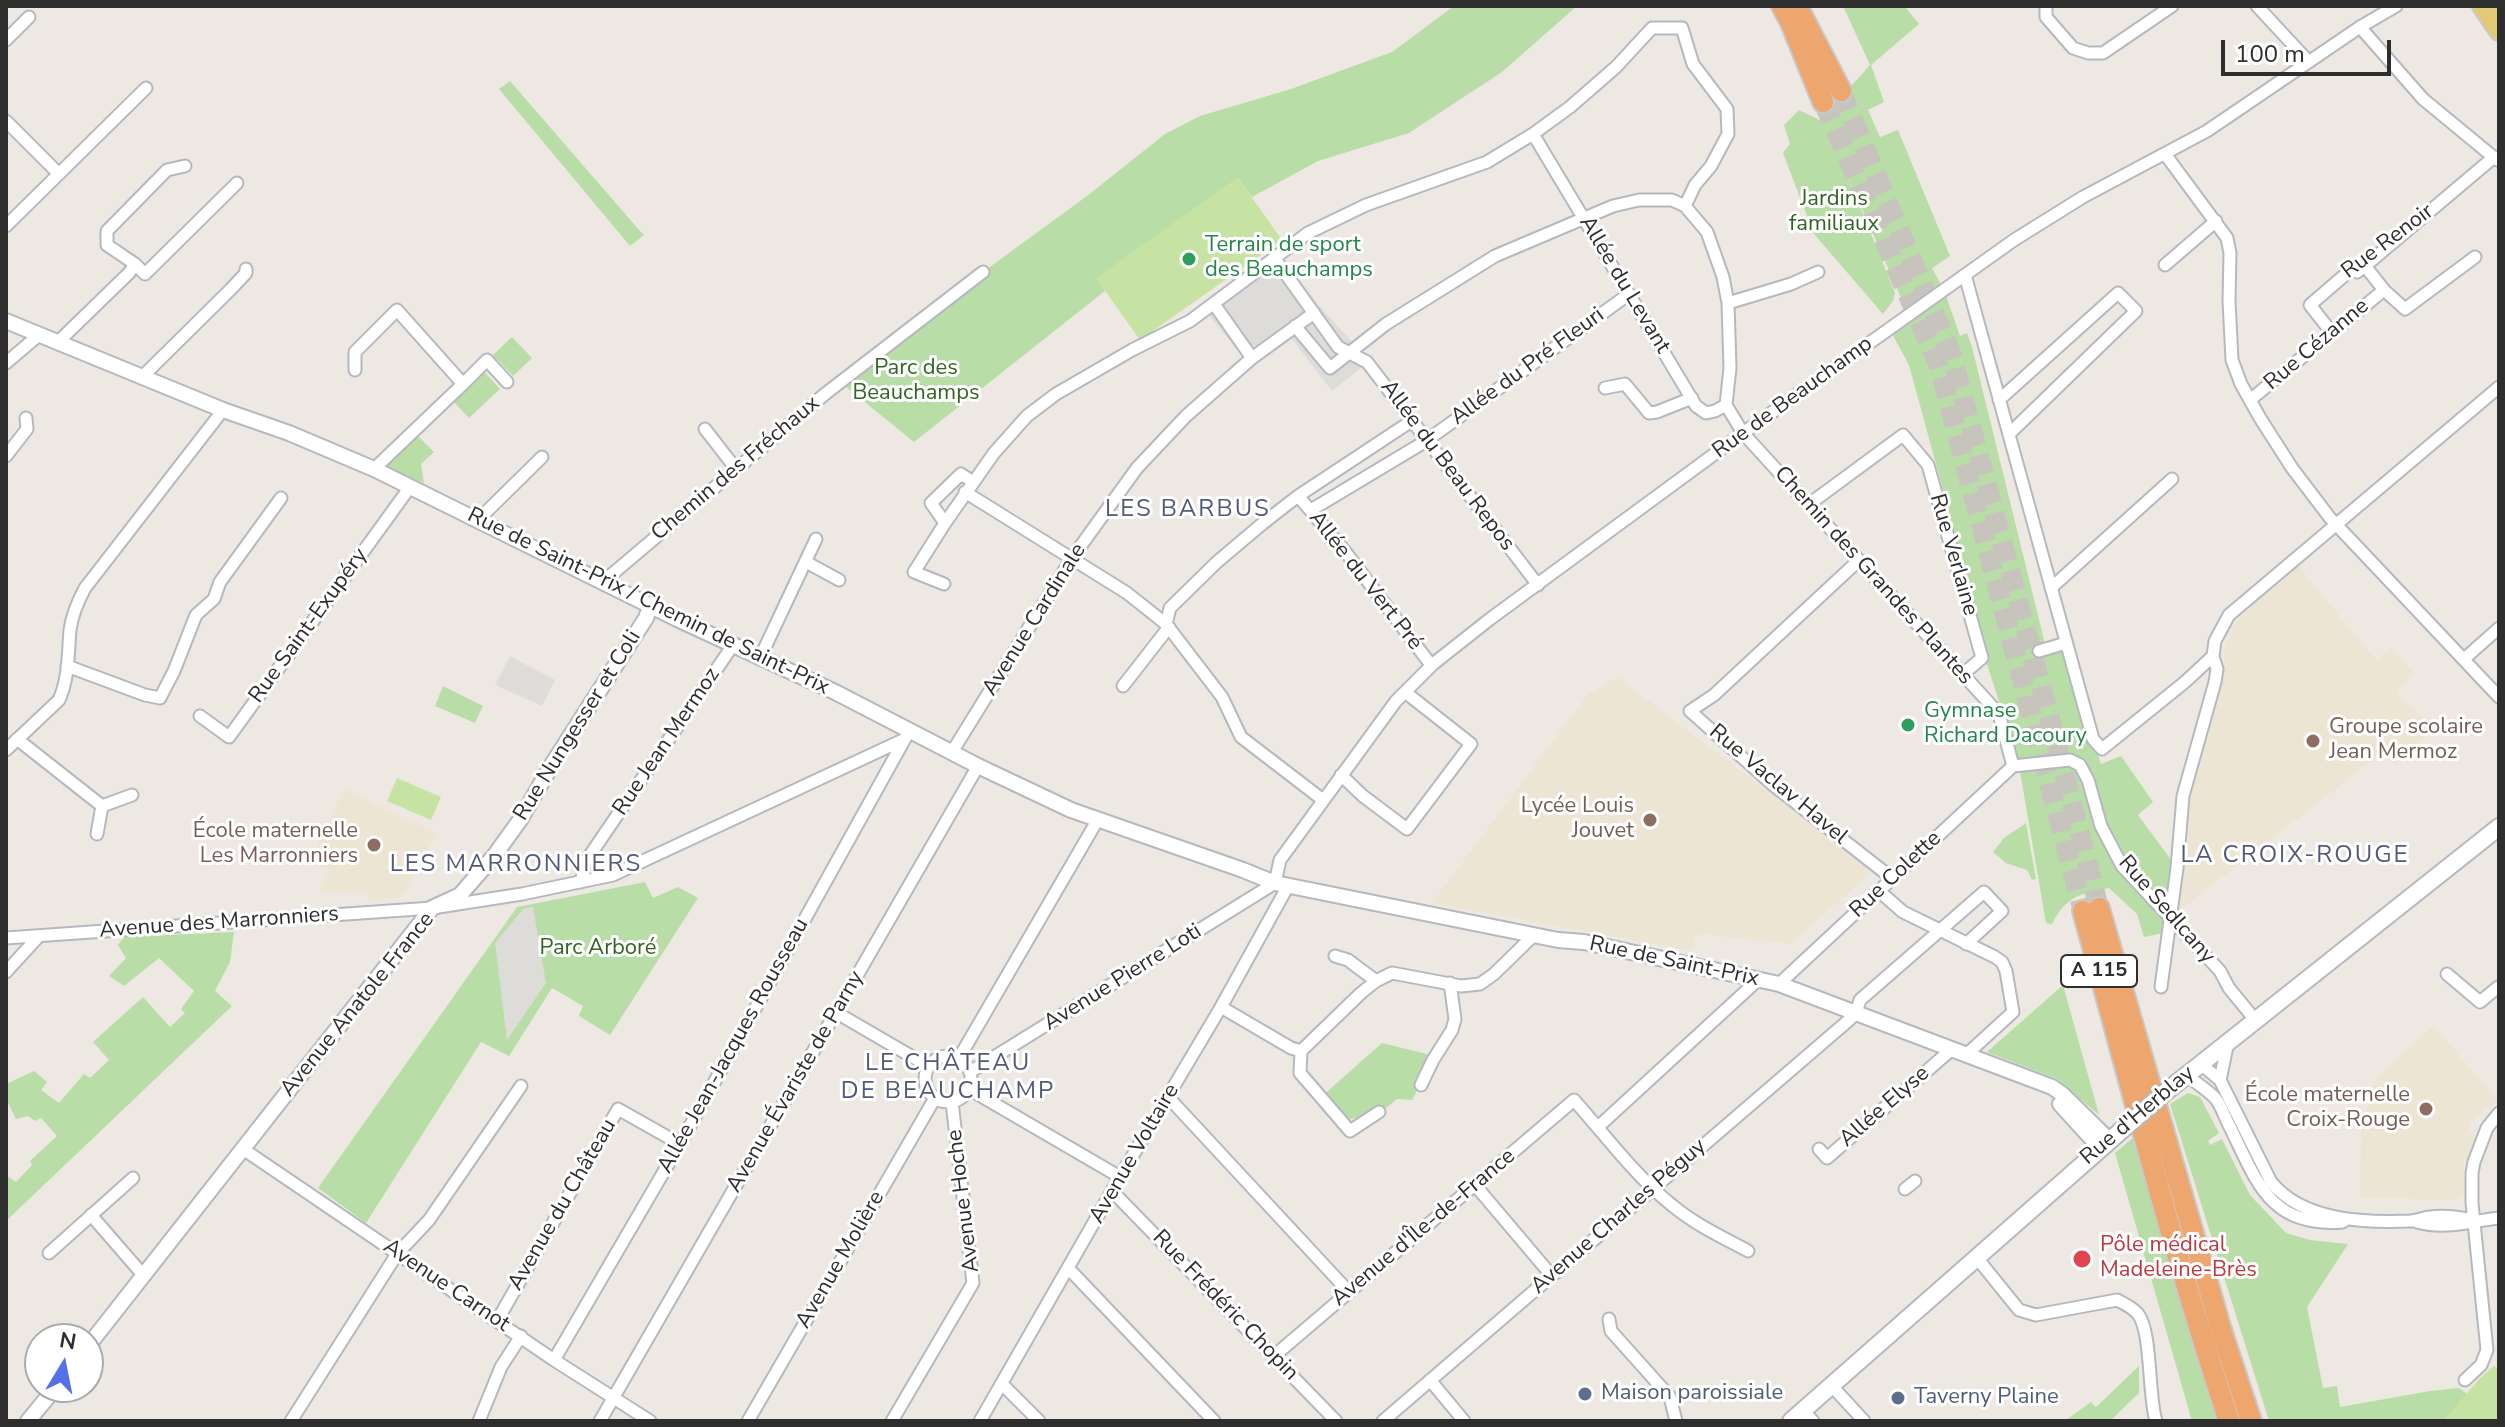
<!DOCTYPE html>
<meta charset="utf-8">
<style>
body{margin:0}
#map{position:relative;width:2505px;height:1427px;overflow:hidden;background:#ede9e2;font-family:"Nunito Sans",sans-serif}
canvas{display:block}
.frame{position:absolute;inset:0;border:8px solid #2e2e2e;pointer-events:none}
.north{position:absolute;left:24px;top:1323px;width:80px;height:80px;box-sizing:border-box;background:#fff;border:2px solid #ababab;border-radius:50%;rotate:10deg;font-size:22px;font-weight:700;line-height:32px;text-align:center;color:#2e2e2e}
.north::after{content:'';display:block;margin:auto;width:28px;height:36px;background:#5670e7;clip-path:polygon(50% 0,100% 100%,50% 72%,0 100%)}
.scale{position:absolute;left:2221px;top:40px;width:170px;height:36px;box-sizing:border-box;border:4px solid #2e2e2e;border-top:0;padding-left:10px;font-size:24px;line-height:28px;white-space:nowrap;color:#2e2e2e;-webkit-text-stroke:6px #fff;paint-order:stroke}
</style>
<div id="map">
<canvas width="2505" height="1427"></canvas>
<div class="frame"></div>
<div class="north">N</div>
<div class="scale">100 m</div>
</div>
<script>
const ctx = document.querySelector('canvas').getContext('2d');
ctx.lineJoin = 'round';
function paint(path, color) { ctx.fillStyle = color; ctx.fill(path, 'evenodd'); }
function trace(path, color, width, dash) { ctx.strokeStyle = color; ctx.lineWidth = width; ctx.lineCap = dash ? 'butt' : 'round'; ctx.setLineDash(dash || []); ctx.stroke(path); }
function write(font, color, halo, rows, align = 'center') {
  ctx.font = font + ' "Nunito Sans",sans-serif'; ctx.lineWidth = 6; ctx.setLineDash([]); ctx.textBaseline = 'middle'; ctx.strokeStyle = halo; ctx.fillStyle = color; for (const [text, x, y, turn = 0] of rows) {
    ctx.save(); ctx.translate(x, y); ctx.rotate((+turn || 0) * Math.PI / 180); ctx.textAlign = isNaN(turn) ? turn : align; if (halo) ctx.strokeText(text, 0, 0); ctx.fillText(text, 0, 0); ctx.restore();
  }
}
paint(new Path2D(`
 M2298 565 2376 660 2391 647 2414 673 2397 694 2434 728 2396 765 2382 753 2179 911 2190 796 2224 678V650L2237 618Z
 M1618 677 1633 689 1873 871 1791 944 1701 934 1694 939 1692 951 1432 903 1587 695Z
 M344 789 439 834 433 840 402 897 368 901 367 893 319 892 330 870 309 862Z
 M2433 1025 2498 1100 2471 1122 2469 1132 2478 1135 2464 1165V1195L2455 1200 2360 1198 2361 1133 2372 1089 2383 1071Z`), '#ede5d4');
paint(new Path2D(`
 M1454 6H1577L1502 72 1409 133 1318 161 1252 197 1238 178 1097 278 1105 291 914 442 840 382 983 272 1087 196 1165 134 1200 116 1291 89 1392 52Z
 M1843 6H1904L1919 24 1871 65 1884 102 1868 110 1880 137 1898 130 1950 256 1932 268 1944 290 1960 336 1967 333 1972 347 2046 648 2065 643 2101 764 2121 756 2153 802 2138 815 2177 868 2168 932 2144 937 2137 914 2109 888C2080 894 2066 896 2052 924L2046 923 2018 760 1985 658 1946 501 1909 365 1890 330 1909 316 1848 177 1895 293 1893 301 1883 314 1814 234 1783 153 1790 144 1784 125 1799 110 1824 122 1816 104C1841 100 1854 83 1870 65Z
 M510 81 640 231 644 235 630 246 499 89Z
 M512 337 532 358 513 376 493 355Z
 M480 367 500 389 469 418 449 397Z
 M413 431 434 452 421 464 424 483 379 464Z
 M443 686 483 706 475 723 435 706Z
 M2026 823 2036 879 2032 880 2027 870 2006 863 1993 852 2004 838Z
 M645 882 653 898 678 887 698 898 610 1035 579 1016 583 1006 552 988 509 1056 481 1042 366 1223 318 1188 517 907Z
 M234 932 230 962 215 991 232 1006 6 1221V1175L16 1182 32 1165 30 1161 57 1136 41 1118 35 1121 28 1116 16 1119 6 1099V1084L34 1071 47 1082 41 1090 59 1103 84 1074 90 1078 109 1060 93 1042 143 997 170 1027 185 1013 181 1009 194 991 159 958 124 986 109 976 126 958 118 945 124 937Z
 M2063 985 2099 1115 2057 1079 1987 1052Z
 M1382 1043 1435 1056 1412 1100 1397 1099 1381 1112 1348 1120 1321 1097Z
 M2188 1093 2200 1097 2219 1133 2208 1141 2210 1145 2222 1139 2250 1195 2286 1233 2310 1240 2348 1244 2307 1307 2323 1388 2337 1386 2340 1407 2430 1391 2459 1388 2467 1394 2444 1421H2269L2170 1104Z
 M2134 1137 2219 1421H2192L2115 1153Z
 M2139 1366V1393L2110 1421H2065L2091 1402 2096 1407Z`), '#b8dda6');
paint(new Path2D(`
 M1238 178 1282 240 1140 340 1096 278Z
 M397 778 441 797 431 820 387 801Z
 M2494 1366 2499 1369V1421H2444L2479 1379Z`), '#c7e3a3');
paint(new Path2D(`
 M1276 249 1322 309 1370 361 1332 391 1292 339 1252 368 1201 306Z
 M510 656 555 680 542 706 495 685Z
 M533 907 546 983 507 1040 495 943 523 909Z`), '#dedcd9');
trace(new Path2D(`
 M1841 91 1951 353 2052 726 2099 908
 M1823 102 1939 366 2083 911`), '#c7c4be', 20, [20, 10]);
const minor = new Path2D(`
 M2046 6V17L2073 48 2088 53H2103L2172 6
 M2257 6 2309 62
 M2360 27 2423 99 2497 160
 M6 40 29 17
 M6 121 59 174
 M1533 134 1696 406 1706 413 1715 411 1726 405
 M2165 154 2227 238 2230 253 2229 301 2232 360 2241 384 2260 418 2292 468 2330 518 2499 697
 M185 166 167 170 107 231V245L135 264 145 274 237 183
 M6 226 146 88
 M1275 259 1338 347 1367 362 1538 585
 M2165 265 2216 221
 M1965 275 2093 739 2102 749 2185 682 2213 656
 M2384 290 2405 309 2475 257
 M1728 303 1791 284 1818 272
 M1214 304 1252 358
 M1295 326 1330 368 1386 324 1495 256 1613 206 1639 200H1672L1685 206 1707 232 1723 277 1728 303 1730 368 1726 405 1743 433 1999 714 2013 766
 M2332 333 2310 305 2353 268 2357 272 2365 266 2494 157
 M58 342 129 273 135 264
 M6 363 40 334
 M355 370V352L397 310 463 384 487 360 507 382
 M142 377 231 289 246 273V269
 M1605 388 1625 384 1649 413 1657 412 1692 398
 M1999 400 2118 293 2136 311 2009 434
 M2250 400 2384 290 2365 266
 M705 429 736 469
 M6 456 27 429 26 418
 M374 469 463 384
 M965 492 1127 593 1166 624 1222 697 1241 737 1323 800
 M1298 496 1344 550 1428 661 1433 664
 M1808 505 1903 435 1928 465 1982 658 1963 674
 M1311 510 1426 441 1629 294
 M478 520 542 457
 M945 523 931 503 961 474 973 482
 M1858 561 1714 695 1690 711 1772 784 1893 879
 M806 562 839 580
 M604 581 825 394 983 272
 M944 584 914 572 945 523 994 453 1027 416 1056 394 1132 350 1190 321 1308 233 1366 205 1487 162 1533 134 1570 107 1616 67 1652 28H1682L1693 64 1727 109 1728 134 1711 166 1695 185 1685 206
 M2051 588 2172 479
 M1166 624 1170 608 1217 562 1262 524 1298 496 1413 420
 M2039 651 2066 643
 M760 658 816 539
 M2464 659 2499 628
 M67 666 145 695 160 698 174 671 196 615 214 599 220 582 281 498
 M1123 686 1169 627
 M200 716 229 737 410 487
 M17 739 102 806 132 795
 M6 750 59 700C69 678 68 653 70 630 72 615 78 601 85 588L223 410
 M952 752 1072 558 1137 468 1186 416 1252 358 1314 313
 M2013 766 2070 760 2080 765 2088 780 2101 826 2122 866 2220 971 2229 988 2256 1021
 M1341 775 1363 796 1407 829 1471 744 1405 692
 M97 834 102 806
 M581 882 586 861 733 645
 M1879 891 1903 912 1995 957 2002 962 2006 971 2013 1012 1967 1054
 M6 938 432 908 522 894 613 875 905 739
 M1335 956 1348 960 1376 981
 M6 972 39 936
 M2447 974 2480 1002 2498 987
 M1779 984 2013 766
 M2161 987 2177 868 2183 796 2215 682 2217 669 2213 656 2215 641 2229 615 2499 387
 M1221 1007 1291 1048 1301 1051 1361 993 1376 981 1392 973 1461 986 1480 984 1494 974 1534 935
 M837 1013 928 1066
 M1301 1051 1300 1073 1350 1131 1379 1112
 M925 1079a23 23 0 1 1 46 0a23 23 0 1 1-46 0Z
 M959 1058 1097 821
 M2201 1064 2220 1080 2271 1182C2303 1221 2363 1223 2411 1221 2418 1220 2423 1218 2430 1217 2445 1215 2459 1217 2474 1220
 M970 1072 1275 883 1280 860 1396 701 1433 664 1490 619 1743 433 2014 240 2083 197 2207 131 2360 27 2396 6
 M2186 1075C2196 1083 2208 1090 2216 1099 2222 1107 2225 1118 2230 1127 2257 1182 2270 1228 2343 1222
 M2220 1080 2228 1042
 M1421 1085 1433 1060 1452 1030 1455 1019 1450 983
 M969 1089 1120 1177
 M1168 1097 1349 1292
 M1598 1127 1758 980
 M243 1149 554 1360 650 1421
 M1819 1149 1827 1158 1952 1049
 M1475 1185 1552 1276
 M1905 1189 1915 1181
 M1113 1192 1336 1421
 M91 1215 144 1276
 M2417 1222C2445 1230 2471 1221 2499 1218
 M49 1253 133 1178
 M1977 1258 2019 1310 2036 1315 2117 1300C2125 1304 2132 1307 2138 1314 2152 1332 2148 1395 2156 1421
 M1068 1268 1214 1421
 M1609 1319 1611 1331 1670 1397 1676 1421
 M497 1321 618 1109 680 1144
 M1274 1356 1574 1100C1606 1136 1636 1177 1673 1206 1696 1225 1722 1237 1748 1251
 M554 1360 680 1144 907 735
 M1430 1380 1464 1421
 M2465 1380 2481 1365 2487 1350 2472 1203V1173L2474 1162 2487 1128 2499 1113
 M1002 1384 1039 1421
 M1831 1385 1864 1421
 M1803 1411 1813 1421
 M291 1421 397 1254 429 1220 521 1086
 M479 1421 501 1367 521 1336
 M600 1421 978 766
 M748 1421 935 1098
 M892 1421 973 1283 952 1102
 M980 1421 1120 1177 1221 1007 1288 886
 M1383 1421 1849 1020 1856 1013 1860 1000 1984 892 2002 911 1966 944`);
const tertiary = new Path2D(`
 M6 321 223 410 289 433 374 469 677 619 835 692 978 766 1071 810 1243 870 1275 883 1558 940 1584 942 1779 984 2052 1087 2062 1094 2109 1140
 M2060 1104 2100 1148
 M88 1346 432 908 460 895 494 856 520 820 553 763 646 618 651 604
 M28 1421 56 1387`);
const secondary = new Path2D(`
 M2168 1090 2499 827
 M1791 1421 2123 1129`);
const primary = new Path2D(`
 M2482 6 2499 31`);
const motorway = new Path2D(`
 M1782 6 1791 23 1823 102
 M1797 6 1841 91
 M2099 908 2222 1333 2251 1421
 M2083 911C2130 1081 2173 1253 2229 1421`);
trace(minor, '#b6b8c0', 15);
trace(tertiary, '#b6b8c0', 18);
trace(secondary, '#b6b8c0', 20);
trace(primary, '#c9c9c9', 22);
trace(motorway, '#c9c9c9', 24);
trace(minor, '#fff', 11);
trace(tertiary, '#fff', 14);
trace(secondary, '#fff', 16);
trace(primary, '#e2c973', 18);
trace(motorway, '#eda66e', 20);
const secondaryBridge = new Path2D(`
 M2123 1129 2168 1090`);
trace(secondaryBridge, '#b6b8c0', 20, []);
trace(secondaryBridge, '#fff', 16);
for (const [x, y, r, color] of [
 [1189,259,8,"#2e9e5b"],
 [1908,725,8,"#2e9e5b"],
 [2313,741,8,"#8d6e63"],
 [1650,820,8,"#8d6e63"],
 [374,845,8,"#8d6e63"],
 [2426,1109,8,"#8d6e63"],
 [2082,1259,10,"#e0444e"],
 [1585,1394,8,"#5c6f8a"],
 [1898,1398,8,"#5c6f8a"]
]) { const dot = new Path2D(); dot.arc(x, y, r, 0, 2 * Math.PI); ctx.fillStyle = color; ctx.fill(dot); trace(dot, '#fff', 3); }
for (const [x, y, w] of [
 [2099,971,76]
]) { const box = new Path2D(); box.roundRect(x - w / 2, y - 16, w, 32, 6); ctx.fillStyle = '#fff'; ctx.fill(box); trace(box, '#2e2e2e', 2); }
write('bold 20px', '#2e2e2e', null, [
 ["A 115",2099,971]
]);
write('22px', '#316524', '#fff', [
 ["Jardins",1834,200],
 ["familiaux",1834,225],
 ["Parc des",916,369],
 ["Beauchamps",916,394],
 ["Parc Arboré",598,949]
]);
write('22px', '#2e2e2e', '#fff', [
 ["Rue Renoir",2388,242,-37],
 ["Allée du Levant",1624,285,59],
 ["Rue Cézanne",2317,345,-40],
 ["Allée du Pré Fleuri",1528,367,-36],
 ["Rue de Beauchamp",1793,398,-36],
 ["Allée du Beau Repos",1447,466,53],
 ["Chemin des Fréchaux",736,469,-40],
 ["Rue Verlaine",1953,555,74],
 ["Chemin des Grandes Plantes",1873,576,48],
 ["Allée du Vert Pré",1365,581,52],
 ["Rue de Saint-Prix / Chemin de Saint-Prix",648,602,26],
 ["Avenue Cardinale",1035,620,-58],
 ["Rue Saint-Exupéry",309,626,-54],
 ["Rue Nungesser et Coli",578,726,-58],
 ["Rue Jean Mermoz",667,742,-56],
 ["Rue Vaclav Havel",1778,785,40],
 ["Rue Colette",1896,875,-43],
 ["Rue Sedlcany",2166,910,49],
 ["Avenue des Marronniers",219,923,-4],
 ["Rue de Saint-Prix",1674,962,12],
 ["Avenue Pierre Loti",1123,978,-32],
 ["Avenue Anatole France",358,1005,-51],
 ["Allée Jean-Jacques Rousseau",734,1046,-61],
 ["Avenue Évariste de Parny",796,1082,-60],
 ["Allée Elyse",1885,1107,-41],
 ["Rue d'Herblay",2138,1116,-40],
 ["Avenue Voltaire",1135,1154,-60],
 ["Avenue Hoche",964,1201,-97],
 ["Avenue du Château",563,1205,-60],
 ["Avenue Charles Péguy",1619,1217,-41],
 ["Avenue d'Île-de-France",1424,1228,-40],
 ["Avenue Molière",841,1260,-60],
 ["Avenue Carnot",446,1286,34],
 ["Rue Frédéric Chopin",1225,1306,46]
]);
write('22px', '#27864d', '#fff', [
 ["Terrain de sport",1205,246],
 ["des Beauchamps",1205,271],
 ["Gymnase",1924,712],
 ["Richard Dacoury",1924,737]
], 'left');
write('22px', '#785e54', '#fff', [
 ["Groupe scolaire",2329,728,"left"],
 ["Jean Mermoz",2329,753,"left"],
 ["Lycée Louis",1634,807],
 ["Jouvet",1634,832],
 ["École maternelle",358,832],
 ["Les Marronniers",358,857],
 ["École maternelle",2410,1096],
 ["Croix-Rouge",2410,1121]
], 'right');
write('22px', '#be3a42', '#fff', [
 ["Pôle médical",2100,1246],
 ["Madeleine-Brès",2100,1271]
], 'left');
write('22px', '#4e5e75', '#fff', [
 ["Maison paroissiale",1601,1394],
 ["Taverny Plaine",1914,1398]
], 'left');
ctx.letterSpacing = '2px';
write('24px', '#53597a', '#fff', [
 ["LES BARBUS",1188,510],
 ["LA CROIX-ROUGE",2295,856],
 ["LES MARRONNIERS",516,865],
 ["LE CHÂTEAU",948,1064],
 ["DE BEAUCHAMP",948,1092]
]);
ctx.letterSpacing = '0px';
</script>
